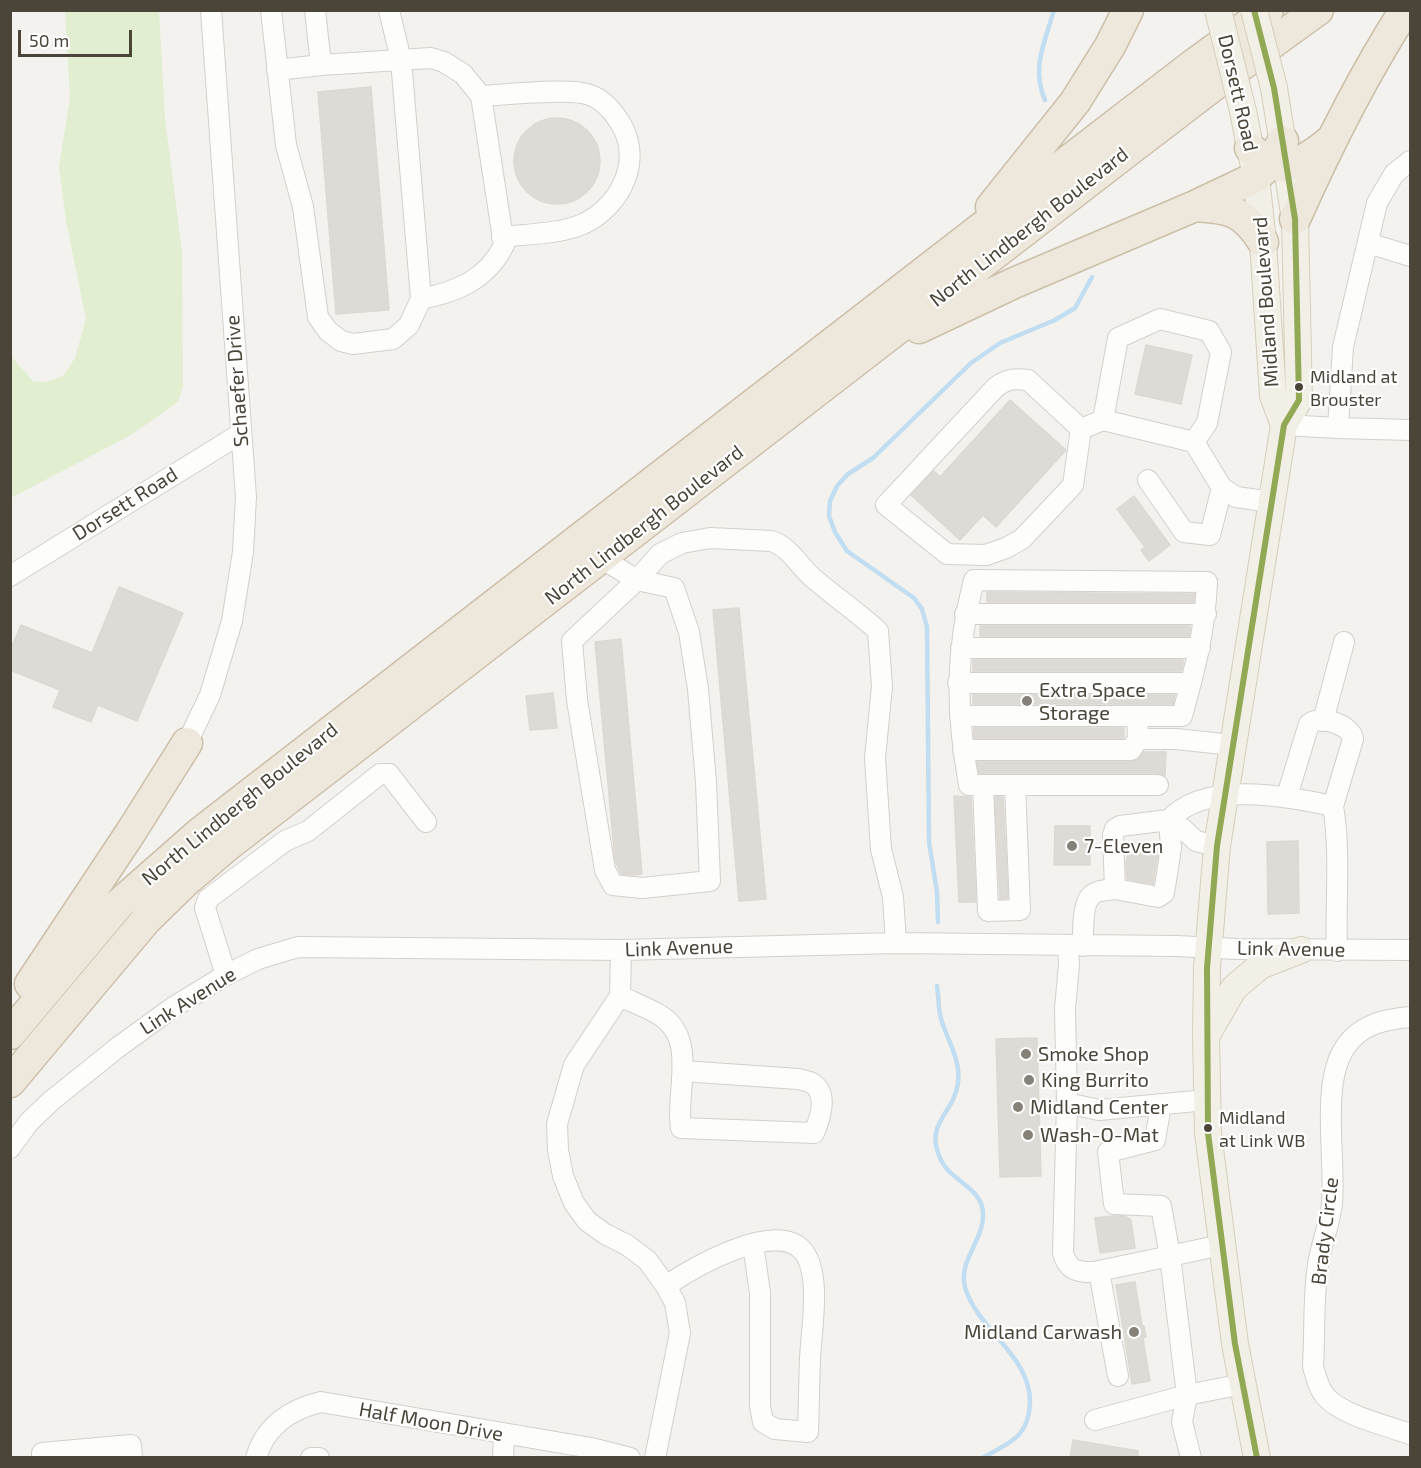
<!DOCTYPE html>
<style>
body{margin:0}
#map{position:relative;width:1421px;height:1468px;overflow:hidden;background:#f4f2ee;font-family:"Exo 2",sans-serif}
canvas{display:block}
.frame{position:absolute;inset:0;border:12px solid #4b4439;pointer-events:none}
.scale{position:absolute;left:18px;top:30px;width:114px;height:27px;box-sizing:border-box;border:3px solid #4b4439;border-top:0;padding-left:8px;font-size:18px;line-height:21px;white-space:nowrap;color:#4b4439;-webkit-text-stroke:4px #fff;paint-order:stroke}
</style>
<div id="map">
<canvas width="1421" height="1468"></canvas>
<div class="frame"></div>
<div class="scale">50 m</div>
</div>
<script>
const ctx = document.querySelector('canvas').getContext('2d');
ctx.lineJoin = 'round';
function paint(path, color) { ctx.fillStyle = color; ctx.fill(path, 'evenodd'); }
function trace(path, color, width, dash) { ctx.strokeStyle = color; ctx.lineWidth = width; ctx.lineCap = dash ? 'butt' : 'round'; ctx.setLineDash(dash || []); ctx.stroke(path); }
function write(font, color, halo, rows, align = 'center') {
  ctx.font = font + ' "Exo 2",sans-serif'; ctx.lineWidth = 4.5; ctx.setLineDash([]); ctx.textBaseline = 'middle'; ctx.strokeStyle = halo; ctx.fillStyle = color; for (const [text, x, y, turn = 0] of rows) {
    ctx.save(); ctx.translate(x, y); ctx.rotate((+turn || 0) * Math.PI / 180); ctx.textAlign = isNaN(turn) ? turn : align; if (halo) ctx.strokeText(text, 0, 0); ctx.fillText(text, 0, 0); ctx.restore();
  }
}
paint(new Path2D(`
 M65 11H159L165 119 182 252 183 386 178 402 131 435 11 498V356L33 381 45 382 63 376 75 358 86 319 66 221 59 167 70 98Z`), '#e1eecf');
trace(new Path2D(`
 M1045 100C1031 68 1045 42 1054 10
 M938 922 937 892 929 842 927 627 922 609 914 598 847 551 835 532 829 516 830 501 837 486 848 474 873 458 971 363 1000 343 1055 320 1075 308 1092 277
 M937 986C939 998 938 1011 942 1022 949 1043 961 1061 958 1083 954 1114 924 1123 940 1158 949 1181 983 1187 983 1214 984 1240 958 1261 965 1287 977 1330 1032 1356 1030 1404 1028 1438 1009 1443 982 1458`), '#c0ddf1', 4.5);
const building = new Path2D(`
 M371 87 389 310 336 314 318 92Z
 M514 161a43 43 0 1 1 86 0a43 43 0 1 1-86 0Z
 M1146 345 1192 355 1181 404 1135 394Z
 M1010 400 1066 450 996 527 983 515 960 540 911 495 934 471 940 477Z
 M1134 496 1170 545 1149 561 1141 550 1145 547 1117 509Z
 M119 587 183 613 137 721 98 705 91 722 53 707 60 690 10 670V651L21 625 92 653Z
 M987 592 1194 594V602H987Z
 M739 608 766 899 739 901 713 610Z
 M980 626H1190V629L1189 636H980Z
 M621 639 642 874 633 875 621 874 615 860 595 642Z
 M973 660H1183V664L1181 671H973Z
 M553 693 557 728 530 730 526 696Z
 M973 695H1175L1173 704H973Z
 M974 728H1124V738H974Z
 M1144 752H1166L1165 776 1158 773H979L977 762H1131L1137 760Z
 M954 796 971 797 976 902H959Z
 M995 797H1003L1008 898 1000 899Z
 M1055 826H1090V865H1054Z
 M1298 841 1299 913 1268 914 1267 842Z
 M1129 842 1159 847 1153 884 1127 879 1126 863Z
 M1037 1038 1041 1176 1000 1177 996 1039Z
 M1112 1216H1125L1131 1220 1135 1248 1100 1253 1095 1218Z
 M1135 1282 1142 1326H1144L1146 1337 1143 1338 1150 1381 1132 1384 1116 1285Z
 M1073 1440 1138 1451V1458H1070Z`);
paint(building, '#dedbd6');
trace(building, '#dcd9d4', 1.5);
const minor = new Path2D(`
 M271 10 286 145 303 207 318 317 328 331 341 341 353 344 393 339 409 325 421 299 401 60 389 10
 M315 10 321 65 431 58 444 62 463 74 481 96 504 245C487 280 456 292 421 299
 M277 70 321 65
 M481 96C505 95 571 87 590 95 602 99 610 108 617 118 645 156 623 205 583 224 560 234 528 234 502 237
 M1368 243 1410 256
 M1103 420 1118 338 1160 319 1209 331 1221 352 1207 423 1194 442
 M1284 425 1338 428 1410 430
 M1338 428 1343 347 1377 203 1394 174 1410 161
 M1081 429 1073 485 1022 539 1006 548 986 555 947 554 886 505 996 387C1007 379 1014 378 1028 380L1081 429 1103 420 1194 442 1222 488 1236 497 1272 502
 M1148 480 1184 532 1210 535 1222 488
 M601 558 637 580 674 588 689 632 698 689 706 782 710 881 642 888 613 885 605 870 577 700 572 641 637 580 660 554 682 543 710 538 771 541C789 546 799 566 813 578 834 596 857 612 878 631L882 686 875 758 881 849 893 897 896 943
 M10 576 240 434
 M965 614H1206
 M961 648H1200
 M958 683H1191
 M960 716H1182C1195 669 1205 631 1207 582L974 580C955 653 956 712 969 785H1158
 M1323 721 1344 642
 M1138 739H1176L1233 745
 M187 743 210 695 232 621 243 552 246 497 211 10
 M963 750H1131L1138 739 1137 716
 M983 785 988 911 1020 910 1015 785
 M1287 796 1309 724C1319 714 1352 725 1353 739L1333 806
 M1217 846 1196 841 1183 829 1169 820C1205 780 1286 796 1333 806 1341 853 1335 903 1337 951
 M1068 946 1069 965 1065 1008 1067 1103 1099 1110 1207 1100
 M1083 946C1083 934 1082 904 1091 896 1096 890 1108 890 1115 889L1113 835 1115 829 1120 826 1169 820 1171 848 1164 893 1158 897 1115 889
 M621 950 620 996 574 1065 557 1124 558 1150 563 1176 574 1203 587 1221 605 1234 627 1245 647 1260 666 1286 675 1303 680 1333 655 1458
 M226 975 205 908 208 899 285 841 308 831 380 774H389L426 822
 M620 996C632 1002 646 1007 658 1014 699 1037 675 1092 681 1128L814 1133C820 1119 829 1094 812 1083 808 1081 802 1080 798 1079L683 1071
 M1410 1017C1386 1019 1361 1024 1346 1046 1320 1082 1336 1158 1332 1203 1330 1224 1321 1244 1318 1265 1313 1297 1315 1333 1313 1366 1316 1377 1318 1387 1325 1396 1343 1416 1385 1425 1410 1434
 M1067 1103 1063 1253C1068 1272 1082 1274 1099 1271
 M1161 1105 1155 1140 1108 1152 1114 1204 1161 1206 1170 1256 1221 1245
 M10 1148 29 1122 51 1101 117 1048 172 1008 226 975 258 959 298 947 621 950 896 943 1176 946 1238 949 1410 950
 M666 1286C692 1268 776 1219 803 1251 822 1274 811 1331 810 1359 809 1383 809 1407 808 1432L775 1429 763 1422 760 1406V1293L753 1244
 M1118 1376 1099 1271 1170 1256 1187 1395 1243 1384
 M1095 1420 1187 1395 1182 1422 1191 1458
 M42 1458V1453L131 1445 132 1458
 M256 1458C265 1426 291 1409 321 1402L591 1448 630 1458
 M311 1458H319
 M503 1458 504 1435`);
const major = new Path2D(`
 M1243 111 1256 177 1263 242 1273 396 1284 425
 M1208 1033 1234 988 1260 966 1301 950
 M1257 1458 1235 1344 1208 1133 1206 1035 1207 968 1217 846 1284 425 1299 400 1295 219 1274 88`);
const highway = new Path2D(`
 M1250 148C1257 154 1265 162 1274 165 1291 172 1318 151 1330 141
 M1195 206C1230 208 1244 211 1263 242
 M991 207 1075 102 1110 46 1128 10
 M1295 219C1327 147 1362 77 1405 10
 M919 328 1014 283 1195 206 1256 177 1270 164 1283 141
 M30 984 131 832 187 743
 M10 1034 119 904 202 831 968 238 1194 64 1268 10
 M10 1082 146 920 186 881 227 846 1128 151 1217 83 1318 10`);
trace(minor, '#d2d0cb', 22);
trace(major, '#d6cebb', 28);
trace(highway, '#ccbfa9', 33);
trace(minor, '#fdfdfc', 20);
trace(major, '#f2efe6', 26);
trace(highway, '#ede8db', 30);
const majorBridge = new Path2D(`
 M1218 10 1243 111
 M1254 10 1274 88`);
trace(majorBridge, '#d6cebb', 28, []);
trace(majorBridge, '#f2efe6', 26);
trace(new Path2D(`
 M1254 10 1274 88 1295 219 1299 400 1284 425 1217 846 1207 968 1208 1133 1235 1344 1257 1458`), '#91a954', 6);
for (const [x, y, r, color] of [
 [1299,387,5,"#4b4439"],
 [1027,701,6,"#868178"],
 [1072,846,6,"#868178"],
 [1026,1054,6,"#868178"],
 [1029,1080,6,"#868178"],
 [1018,1107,6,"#868178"],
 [1208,1128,5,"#4b4439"],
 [1028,1135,6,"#868178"],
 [1134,1332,6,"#868178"]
]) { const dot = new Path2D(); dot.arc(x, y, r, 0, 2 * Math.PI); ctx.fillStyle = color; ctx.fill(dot); trace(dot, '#fff', 2); }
write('18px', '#4b4439', '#fff', [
 ["Midland at",1310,377],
 ["Brouster",1310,400],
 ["Midland",1219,1118],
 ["at Link WB",1219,1141]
], 'left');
write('20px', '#4b4439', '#fff', [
 ["Dorsett Road",1238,93,77],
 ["North Lindbergh Boulevard",1029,227,-38],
 ["Midland Boulevard",1266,302,-94],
 ["Schaefer Drive",237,381,-94],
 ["Dorsett Road",125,504,-32],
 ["North Lindbergh Boulevard",644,525,-38],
 ["North Lindbergh Boulevard",240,804,-39],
 ["Link Avenue",679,948,-2],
 ["Link Avenue",1291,949,1],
 ["Link Avenue",188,1001,-32],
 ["Brady Circle",1325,1231,-83],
 ["Half Moon Drive",431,1422,10]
]);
write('20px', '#4b4439', '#fff', [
 ["Extra Space",1039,690],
 ["Storage",1039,713],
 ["7-Eleven",1084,846],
 ["Smoke Shop",1038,1054],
 ["King Burrito",1041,1080],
 ["Midland Center",1030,1107],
 ["Wash-O-Mat",1040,1135],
 ["Midland Carwash",1122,1332,"right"]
], 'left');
</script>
